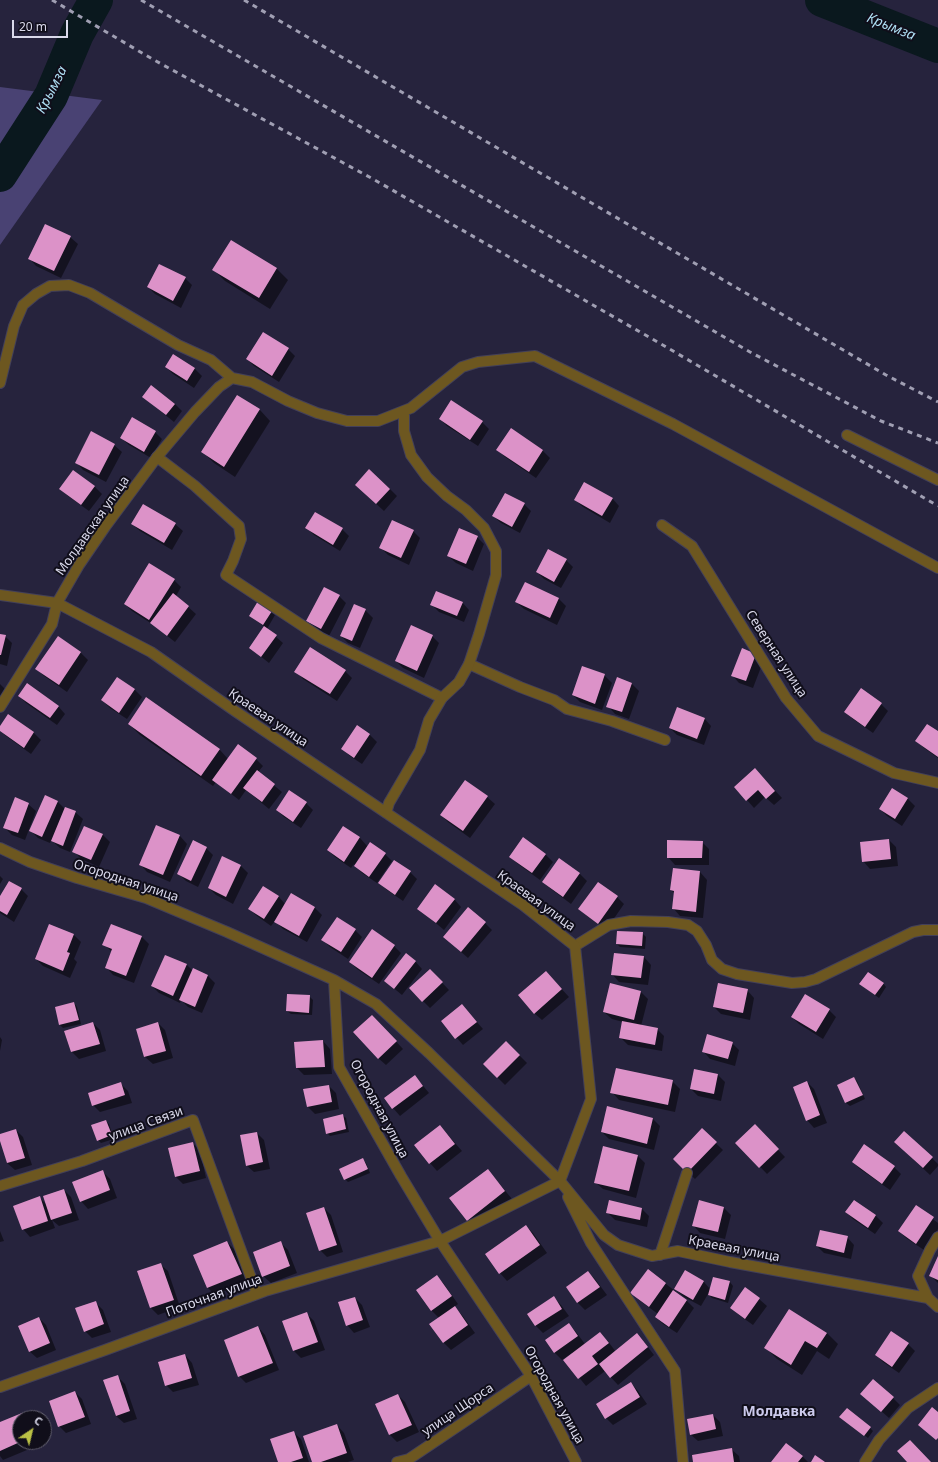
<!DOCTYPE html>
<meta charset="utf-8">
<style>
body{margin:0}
#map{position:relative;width:938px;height:1462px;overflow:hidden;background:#26233d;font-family:"Noto Sans",sans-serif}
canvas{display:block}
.north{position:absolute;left:12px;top:1410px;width:40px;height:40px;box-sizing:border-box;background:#100e1a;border:1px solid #615f6e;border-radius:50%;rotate:35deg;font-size:11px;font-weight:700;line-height:16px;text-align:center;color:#dad9eb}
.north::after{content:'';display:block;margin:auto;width:14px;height:18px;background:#bac045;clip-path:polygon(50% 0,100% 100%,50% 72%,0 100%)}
.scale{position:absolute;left:12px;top:20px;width:56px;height:18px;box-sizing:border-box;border:2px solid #dad9eb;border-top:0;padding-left:5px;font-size:12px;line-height:14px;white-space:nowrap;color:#dad9eb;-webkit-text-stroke:3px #100e1a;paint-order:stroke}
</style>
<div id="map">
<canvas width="938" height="1462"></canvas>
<div class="north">С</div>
<div class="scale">20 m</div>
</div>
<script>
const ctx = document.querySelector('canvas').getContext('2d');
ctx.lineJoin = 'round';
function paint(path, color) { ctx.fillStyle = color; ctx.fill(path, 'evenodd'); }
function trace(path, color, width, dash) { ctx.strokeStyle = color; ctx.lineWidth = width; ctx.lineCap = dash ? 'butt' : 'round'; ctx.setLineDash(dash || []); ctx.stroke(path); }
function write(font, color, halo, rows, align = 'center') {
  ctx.font = font + ' "Noto Sans",sans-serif'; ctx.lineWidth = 4; ctx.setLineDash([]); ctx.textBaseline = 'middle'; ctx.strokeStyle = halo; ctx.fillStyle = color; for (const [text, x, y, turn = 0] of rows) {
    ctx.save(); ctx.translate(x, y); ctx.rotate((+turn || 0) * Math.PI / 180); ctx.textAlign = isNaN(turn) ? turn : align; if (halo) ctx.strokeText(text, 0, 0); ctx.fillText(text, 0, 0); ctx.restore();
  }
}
paint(new Path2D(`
 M0 87 102 100 0 245Z`), '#494273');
paint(new Path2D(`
 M70 237 78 244 61 278 36 266 29 258Z
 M231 241 277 269 288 280 270 309 225 281 214 270Z
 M185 278 192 285 181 308 155 294 148 287Z
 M288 349 295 356 279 382 254 366 247 359Z
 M174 356 195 369 202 376 194 388 173 374 166 367Z
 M143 397 175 404 182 411 174 422Z
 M260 410 270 421 235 477 214 463 203 452Z
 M440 419 482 422 489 429 478 446 447 426Z
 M511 430 543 451 550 458 536 478 505 457 498 450Z
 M155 432 162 439 151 458 129 445 121 438Z
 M114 445 122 452 106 482 83 470 76 462Z
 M73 471 95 487 102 494 89 511 68 496 60 489Z
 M390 489 397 496 384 511 363 492Z
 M612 498 619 506 610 523 583 507 575 500Z
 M524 504 531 511 520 533 501 523 493 516Z
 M132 524H175L183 531 172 550 140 531Z
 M307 528 342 529 349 536 340 551 314 535Z
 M413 531 420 538 409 565 388 555 381 548Z
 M477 537 484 544 473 571 456 563 448 556Z
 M566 560 573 567 561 588 544 579 537 572Z
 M174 580 181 587 176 596 196 614 175 642 152 624 132 611 125 604Z
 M525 583 559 599 566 606 557 625 524 609 516 602Z
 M339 596 346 603 329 636 314 628 307 621Z
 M462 602 469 610 464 622 439 612 431 604Z
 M258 603 275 615 267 629 283 643 269 663 250 648 265 627 250 616Z
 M365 610 373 618 360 648 348 643 341 636Z
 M0 635 5 636 12 643 7 666 0 664Z
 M432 636 439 643 424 678 403 668 396 661Z
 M58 638 81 653 88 660 67 692 44 676 37 669Z
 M742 649 763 662 753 688 739 683 732 675Z
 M296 671H345L352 678 337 701 303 679Z
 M604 675 612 683 602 710 580 702 573 695Z
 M118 678 135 690 142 697 127 719 110 708 102 700Z
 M617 679 632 684 639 691 629 719 615 714 608 706Z
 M0 684 5 689 0 699Z
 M19 696 58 706 65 714 57 725 26 703Z
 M147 699 220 750 228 759H256L263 766 258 772 282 792 269 809 246 790 239 800 216 782 213 786 140 735 129 724Z
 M881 704 888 711 873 733 853 719 845 712Z
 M9 715 34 733 41 740 31 754 6 736 0 730V728Z
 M704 718 711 726 704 745 677 735 670 728Z
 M357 727 370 735 377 742 362 764 350 756 342 749Z
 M938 733V758L924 748 916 740Z
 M755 769 782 798 774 805 765 797 754 808 747 800Z
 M892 789 908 799 915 806 902 826 887 816 880 809Z
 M487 797 495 804 470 838 448 822 441 815Z
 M58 802 65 809 75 812 83 819 70 852 60 848 51 840 50 843 38 838 31 831Z
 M306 803 313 810 301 828 284 817 277 810Z
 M28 804 36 811 25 840 12 835 5 828Z
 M156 826 180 836 187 844 170 882 147 872 140 864Z
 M85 827 103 835 110 842 99 867 81 859 74 851Z
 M344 827 360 838 368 847 385 854 392 861 377 883 362 873 354 864 351 868 335 857 328 850Z
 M523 839 546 855 553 862 540 880 518 864 510 857Z
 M889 840 896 847 898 866 870 869 863 861Z
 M702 842 709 849V865H675L668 857Z
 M206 848 213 855 198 887 186 881 179 874Z
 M559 859 580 874 587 881 571 904 551 889 543 882Z
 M241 866 248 873 233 904 216 895 209 888Z
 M410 872 417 879 403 901 387 890 380 883Z
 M700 872 707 880 703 918 680 916 673 908 675 894 671 890Z
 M0 876 3 879 0 884Z
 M264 887 279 897 285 904 291 894 315 908 322 915 307 942 283 929 275 921 271 926 257 916 249 909Z
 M21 889 28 896 14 922 0 913V899Z
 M617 897 624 904 606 930 587 916 579 909Z
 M454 899 461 907 444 930 418 908Z
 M485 923 492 930 468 958 444 937Z
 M111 925 142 937 149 944 134 983 113 975 106 967 112 952 104 944Z
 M355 930 362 937 348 959 330 947 323 940Z
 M642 933 646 937 645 949 620 947 617 944Z
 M73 934 81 942 74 959 77 962 70 978 43 966 36 959Z
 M394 946 401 953 379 984 357 969 350 962Z
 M166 956 187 965 193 971 208 976 215 983 202 1013 188 1007 181 1000 180 1003 159 993 152 986Z
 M644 957 651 965 648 985 619 982 612 974Z
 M415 961 422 969 402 995 385 981Z
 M430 970 449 990 430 1008 423 1001Z
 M546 972 569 997 542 1020 534 1013Z
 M883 983 886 987 879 998 864 987Z
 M747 990 754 998 750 1020 721 1014 714 1007Z
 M641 992 648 999 641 1026 657 1029 664 1036 662 1051 628 1045 621 1038 623 1022 612 1019 604 1012Z
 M309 996 313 1000 312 1015 291 1014 287 1011Z
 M74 1003 77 1007 81 1024 63 1028 60 1025Z
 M462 1005 483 1029 463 1045 442 1021Z
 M829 1010 836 1017 823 1039 799 1024 792 1017Z
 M93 1023 100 1030 106 1051 79 1059 72 1052 66 1031Z
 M158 1023 165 1030 173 1058 153 1064 145 1057 137 1029Z
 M379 1023 403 1049 386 1065 378 1058Z
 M0 1037 2 1040 0 1051Z
 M323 1041 330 1049 332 1074 304 1075 297 1068Z
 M506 1042 527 1063 505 1085 484 1064Z
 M732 1043 739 1050 735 1066 710 1059 703 1051Z
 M695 1070 718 1075 725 1082 721 1101 698 1096 691 1089Z
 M415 1076 429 1093 400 1116 393 1108Z
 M854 1078 857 1081 865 1099 850 1106 846 1103 838 1086Z
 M672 1081 680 1089 675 1112 619 1100 612 1092Z
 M807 1082 814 1089 827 1123 814 1128 807 1120Z
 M121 1084 128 1091 132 1103 100 1112 93 1105Z
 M329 1086 336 1093 339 1109 315 1114 307 1106Z
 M608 1107 653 1119 660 1126 654 1150 609 1139 602 1132Z
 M342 1115 346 1118 349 1132 330 1136 327 1133Z
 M106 1121 109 1124 114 1139 101 1143 98 1140Z
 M440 1126 462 1151 437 1171 430 1163Z
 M755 1126 785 1157 767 1174 737 1143Z
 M16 1130 23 1137 32 1165 15 1170 7 1163 0 1135Z
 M702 1130 723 1150 695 1179 674 1159Z
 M257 1133 264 1140 270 1169 254 1172 246 1165Z
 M895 1142 932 1158 938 1164V1166L930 1175Z
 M192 1143 200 1150 206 1178 183 1184 176 1177Z
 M638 1156 645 1163 636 1198 603 1189 595 1182Z
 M363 1160 366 1163 370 1173 348 1182 345 1179Z
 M853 1162 894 1167 901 1174 890 1190 860 1169Z
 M488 1170 512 1199 475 1227 468 1220Z
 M102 1171 110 1179 117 1198 88 1209 81 1201Z
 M64 1190 71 1197 79 1220 59 1226 52 1220 55 1228 30 1237 23 1229 40 1198 47 1205Z
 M854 1201 876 1216 883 1223 875 1234 853 1219 846 1212Z
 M916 1206 938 1223V1229L924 1250 906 1238 899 1231Z
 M324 1208 331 1215 343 1252 327 1257 320 1250Z
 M724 1208 731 1215 725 1239 700 1233 693 1225Z
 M642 1209 649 1216 647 1227 615 1220 607 1212Z
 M526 1226 533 1233 547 1253 507 1281 500 1273 486 1254Z
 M0 1231 4 1241 0 1242Z
 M847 1237 854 1245 851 1259 824 1253 817 1246Z
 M227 1242 234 1249 248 1281 215 1295 208 1288 194 1256Z
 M280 1242 288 1250 297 1273 271 1283 263 1276Z
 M938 1259V1283L930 1275Z
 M160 1264 168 1271 180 1307 158 1315 151 1308Z
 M648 1270 684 1298 694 1308 677 1333 663 1324 656 1317 658 1314 639 1300 632 1293Z
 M588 1272 595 1279 607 1295 585 1310 578 1303 567 1287Z
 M437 1277 444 1284 458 1304 454 1307 462 1315 475 1333 451 1350 443 1342 439 1318 431 1310Z
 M704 1282 710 1289 730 1282 733 1286 728 1303 712 1298 708 1294 701 1306 684 1297 675 1289Z
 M355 1298 362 1305 370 1327 354 1333 347 1325Z
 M554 1298 561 1305 569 1316 543 1333 536 1326 528 1314Z
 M759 1299 767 1306 753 1325 739 1315 731 1308Z
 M95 1302 103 1310 111 1332 92 1338 85 1331Z
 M306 1313 314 1321 325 1350 301 1358 294 1351 283 1322Z
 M39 1318 46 1325 56 1350 37 1358 29 1351Z
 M569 1324 576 1332 585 1344 607 1340 616 1352 644 1342 654 1355 618 1385 605 1371 586 1386 565 1360 573 1354 572 1353 562 1360 554 1352Z
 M258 1327 265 1335 279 1370 246 1383 239 1376Z
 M827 1333 838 1344 829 1359 817 1351 802 1375 777 1359 766 1348Z
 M908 1344 915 1351 899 1373 883 1362 876 1355Z
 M185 1355 192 1363 199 1385 173 1392 166 1385Z
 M118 1377 125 1384 137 1419 124 1423 116 1416Z
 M631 1383 638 1391 647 1404 613 1425 606 1418Z
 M75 1392 82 1399 91 1424 66 1433 59 1426Z
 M862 1394 893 1398 900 1405 889 1418Z
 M398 1395 405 1402 419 1432 397 1442 390 1435Z
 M22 1414 26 1418H20V1442H38L39 1445 3 1460 0 1456V1423Z
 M713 1415 720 1422 723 1436 698 1441 690 1434Z
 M844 1420 870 1428 873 1431 868 1438Z
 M337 1425 344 1433 354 1460 348 1462H313Z
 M293 1432 301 1439 309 1462H279Z
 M731 1449 739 1456 740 1462H694Z
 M802 1456 808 1462H773Z`), '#0007');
trace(new Path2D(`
 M822 0 938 46
 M0 175 51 96 77 34 96 0`), '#0a181e', 34);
paint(new Path2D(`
 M45 224 71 236 54 271 28 259Z
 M231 240 277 268 259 298 212 270Z
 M159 264 186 277 173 301 147 287Z
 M263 332 289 348 272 376 246 359Z
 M173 354 195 368 187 381 165 367Z
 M151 385 175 404 166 415 142 397Z
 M237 395 260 409 224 467 201 452Z
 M451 400 483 421 470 440 439 419Z
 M132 417 156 431 144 452 120 438Z
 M511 428 543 450 529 472 496 450Z
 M91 431 115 444 99 475 75 463Z
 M369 469 390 489 376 504 355 485Z
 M73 470 95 486 81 505 59 489Z
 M584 482 613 498 602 516 574 500Z
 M505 493 525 503 512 527 492 516Z
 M143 504 176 523 164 543 131 524Z
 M315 512 343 528 333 545 305 528Z
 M392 520 414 530 401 558 379 548Z
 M459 528 478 536 466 564 447 556Z
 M548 549 567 559 554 582 536 572Z
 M149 563 175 579 149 620 124 604Z
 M525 582 559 598 550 618 515 602Z
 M324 587 340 595 321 629 306 621Z
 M436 591 463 602 457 616 430 605Z
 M173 593 189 606 167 636 150 623Z
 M258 601 272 611 263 625 249 616Z
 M354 604 366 609 352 641 340 636Z
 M411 625 433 635 417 671 395 661Z
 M264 626 277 635 261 657 249 648Z
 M0 634 6 635 1 655H0Z
 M58 636 81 652 59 685 35 669Z
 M310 647 346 670 330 694 294 672Z
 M742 648 756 654 746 681 731 676Z
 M582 666 605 674 595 704 572 695Z
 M117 677 135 689 119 713 101 700Z
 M617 677 632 683 622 712 606 707Z
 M27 683 59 706 50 718 18 696Z
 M861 688 882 703 865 727 844 712Z
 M146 697 220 749 201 776 128 724Z
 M677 707 705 718 697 739 669 728Z
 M8 714 34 732 24 748 0 731V726Z
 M927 724 938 731V757L915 741Z
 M357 725 370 734 354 758 341 749Z
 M238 744 257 758 231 794 212 780Z
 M755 768 775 791 766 799 758 790 746 801 734 787Z
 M257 770 275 784 262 802 243 788Z
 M465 780 488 796 463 831 440 815Z
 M892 788 908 798 895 819 879 809Z
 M289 790 307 802 293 822 276 810Z
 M45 795 58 801 42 837 29 831Z
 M15 797 29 803 18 833 3 828Z
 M65 807 76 811 63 846 51 841Z
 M156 825 180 835 163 875 139 865Z
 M84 826 103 834 91 860 72 852Z
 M343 826 360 837 344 862 327 850Z
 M523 837 546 854 532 873 509 857Z
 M889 839 891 859 862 862 860 842Z
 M193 840 207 847 191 881 177 874Z
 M667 840 703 841 702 858H667Z
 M370 842 386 853 369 877 354 866Z
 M222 856 241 865 226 897 208 888Z
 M559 858 580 873 563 897 542 882Z
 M394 860 411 871 395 895 378 883Z
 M673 868 700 871 696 912 672 909 674 891 670 890Z
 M9 881 22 888 7 915 0 911V896Z
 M598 882 618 896 598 924 578 909Z
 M435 884 455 899 436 923 417 909Z
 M263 886 279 896 264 919 248 909Z
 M291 893 315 907 299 936 274 922Z
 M468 907 486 922 461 952 443 937Z
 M337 917 356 929 341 952 321 940Z
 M49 924 74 934 67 952 70 953 63 971 35 959Z
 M111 924 142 936 126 976 105 968 112 949 102 945Z
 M372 929 395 945 372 978 349 962Z
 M617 931 643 932 642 946 616 944Z
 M406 953 416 961 394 989 384 981Z
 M614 953 644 956 641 978 611 975Z
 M165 955 187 964 173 996 151 986Z
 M193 968 208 975 195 1007 179 1000Z
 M430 969 443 982 422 1002 409 988Z
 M546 971 562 989 534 1014 518 995Z
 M868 972 884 983 875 995 859 984Z
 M610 983 641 991 634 1020 603 1012Z
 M718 983 748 989 743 1013 713 1007Z
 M287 994 310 995 309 1013 286 1011Z
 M805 994 830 1009 816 1032 791 1017Z
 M74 1002 79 1020 59 1025 55 1007Z
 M462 1004 477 1022 455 1039 441 1021Z
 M372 1015 397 1041 378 1059 353 1032Z
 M622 1021 658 1028 655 1045 619 1038Z
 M93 1022 100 1044 71 1052 64 1031Z
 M158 1022 166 1051 144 1057 136 1029Z
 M707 1034 733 1042 728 1059 702 1052Z
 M323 1040 325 1067 296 1068 294 1042Z
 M506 1041 520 1055 497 1078 483 1064Z
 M616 1068 673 1080 668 1105 610 1093Z
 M694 1069 718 1074 714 1094 690 1089Z
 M415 1075 423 1086 392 1109 384 1098Z
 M854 1077 863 1095 845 1103 837 1085Z
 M807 1081 820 1115 806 1121 793 1087Z
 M121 1082 125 1095 92 1106 88 1093Z
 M329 1085 332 1102 307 1107 303 1089Z
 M607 1106 653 1118 647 1144 601 1132Z
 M343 1114 346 1129 326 1134 323 1119Z
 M106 1120 112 1135 97 1141 91 1125Z
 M755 1124 779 1149 759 1168 735 1143Z
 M440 1125 455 1144 429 1164 414 1145Z
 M702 1128 717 1142 687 1173 673 1159Z
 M16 1129 25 1158 7 1163 0 1141V1134Z
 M904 1131 933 1157 923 1168 894 1142Z
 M257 1132 263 1162 246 1166 240 1135Z
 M193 1142 200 1171 175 1177 168 1148Z
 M864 1144 895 1166 882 1184 852 1162Z
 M603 1146 638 1155 629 1191 594 1183Z
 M363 1158 368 1169 344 1180 339 1169Z
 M488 1169 505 1191 467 1221 449 1198Z
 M103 1170 110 1190 80 1202 72 1182Z
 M64 1189 72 1213 51 1220 43 1196Z
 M40 1196 48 1221 22 1230 13 1206Z
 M609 1200 642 1208 640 1220 606 1213Z
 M699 1200 724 1207 718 1232 692 1226Z
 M854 1200 876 1215 868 1228 845 1212Z
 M916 1205 934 1217 916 1244 898 1231Z
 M324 1207 337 1245 319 1251 306 1213Z
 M526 1225 540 1245 499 1274 485 1254Z
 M820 1230 848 1236 844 1253 816 1246Z
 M227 1241 242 1274 207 1288 193 1255Z
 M281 1241 290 1266 262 1277 253 1252Z
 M938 1256V1280L929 1276Z
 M161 1263 174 1300 150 1308 137 1271Z
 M648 1269 666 1283 649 1307 630 1293Z
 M685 1270 704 1281 693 1300 674 1289Z
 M588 1271 600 1287 577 1303 566 1287Z
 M437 1275 452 1296 431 1311 416 1290Z
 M713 1277 730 1281 725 1300 708 1295Z
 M745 1287 760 1298 745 1319 730 1308Z
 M673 1290 687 1300 669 1327 655 1317Z
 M554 1296 562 1309 535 1326 527 1314Z
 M355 1297 363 1320 346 1326 338 1302Z
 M96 1301 104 1324 84 1332 75 1308Z
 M455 1306 468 1325 443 1343 429 1324Z
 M789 1309 827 1333 817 1348 805 1341 791 1365 764 1348Z
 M307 1312 318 1342 293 1351 282 1321Z
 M39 1317 50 1343 29 1352 18 1326Z
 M569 1323 578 1336 554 1353 545 1340Z
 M258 1326 273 1363 238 1377 224 1340Z
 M891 1331 909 1343 892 1367 875 1355Z
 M600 1332 609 1343 592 1356 598 1364 578 1379 563 1360Z
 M637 1333 648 1347 610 1378 599 1364Z
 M185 1354 192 1378 165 1386 158 1362Z
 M118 1375 130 1411 116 1416 103 1380Z
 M873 1379 894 1397 881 1412 860 1394Z
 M631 1382 640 1397 605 1419 596 1404Z
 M75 1391 85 1417 58 1427 49 1401Z
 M398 1394 412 1425 389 1435 375 1404Z
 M932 1407 938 1412V1438L936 1440 918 1425Z
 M847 1408 871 1427 864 1436 839 1417Z
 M22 1413 24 1418H20V1442L0 1451V1422Z
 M713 1414 716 1429 690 1435 687 1419Z
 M337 1424 347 1453 321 1462H312L303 1436Z
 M294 1431 303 1458 291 1462H278L270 1439Z
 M910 1440 931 1462H907L897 1451Z
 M786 1443 803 1456 798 1462H771Z
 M732 1448 734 1462H693L692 1455Z
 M815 1455 825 1462H811Z`), '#dc92c8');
const lane = new Path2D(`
 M847 435 938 480
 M157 457 195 486 239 526 241 539 233 561 226 575 321 638 442 698
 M469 664 520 687 554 700 567 709 612 721 665 740
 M575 946 609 925 631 921 668 922 688 925 697 931 706 945 712 960 722 969 737 974 792 983 805 982 816 979 913 932 923 930H938
 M660 1255 687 1173
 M865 1462 879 1440 908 1408 938 1388`);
const street = new Path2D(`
 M0 383 14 326 23 305 36 294 50 286 69 285 90 293 178 345 211 360 232 378 252 382 288 401 317 413 347 421H378L411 408 462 367 478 362 535 356 673 424 938 568
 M662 525 692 546 786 698 818 736 894 773 938 783
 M0 595 57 603 151 652 235 711 523 905 575 946 591 1099 560 1181 604 1235 618 1245 652 1256 678 1251 730 1262 928 1298 938 1307
 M0 707 52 624 57 603 79 565 105 527 157 457 195 412 219 387 232 378
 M386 813 389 803 420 750 429 720 442 698 459 682 469 664 479 634 496 575V551L484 528 466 510 447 496 427 477 411 455 404 431V411
 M0 848 30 862 77 878 146 898 227 932 334 980 339 1067 401 1176 440 1241 531 1376 576 1462
 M0 1186 82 1161 193 1120 257 1294
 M568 1197 591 1243 675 1371 683 1462
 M928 1298 918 1276 930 1250 938 1237
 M0 1387 105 1350 265 1291 440 1241 560 1181 429 1053 376 1004 334 980
 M397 1462 409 1459 467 1420 531 1376`);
trace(lane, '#434059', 12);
trace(street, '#434059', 12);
trace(lane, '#6d5720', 10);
trace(street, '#6d5720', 10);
trace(new Path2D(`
 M52 0 154 60 373 179 661 344 938 506
 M141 0 750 352 881 421 938 443
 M244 0 886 375 938 402`), '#a09fb3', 3, [5, 5]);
write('13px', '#dad9eb', '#100e1a', [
 ["Молдавская улица",93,526,-55],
 ["Северная улица",776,654,57],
 ["Краевая улица",268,718,34],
 ["Огородная улица",126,881,18],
 ["Краевая улица",536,901,36],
 ["Огородная улица",379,1109,62],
 ["улица Связи",146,1124,-20],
 ["Краевая улица",734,1249,11],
 ["Поточная улица",214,1296,-20],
 ["Огородная улица",554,1395,61],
 ["улица Щорса",458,1410,-34]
]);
write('italic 14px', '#aedef3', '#100e1a', [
 ["Крымза",891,27,22],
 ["Крымза",52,90,-63]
]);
write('bold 14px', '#cccaec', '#100e1a', [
 ["Молдавка",779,1412]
]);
</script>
